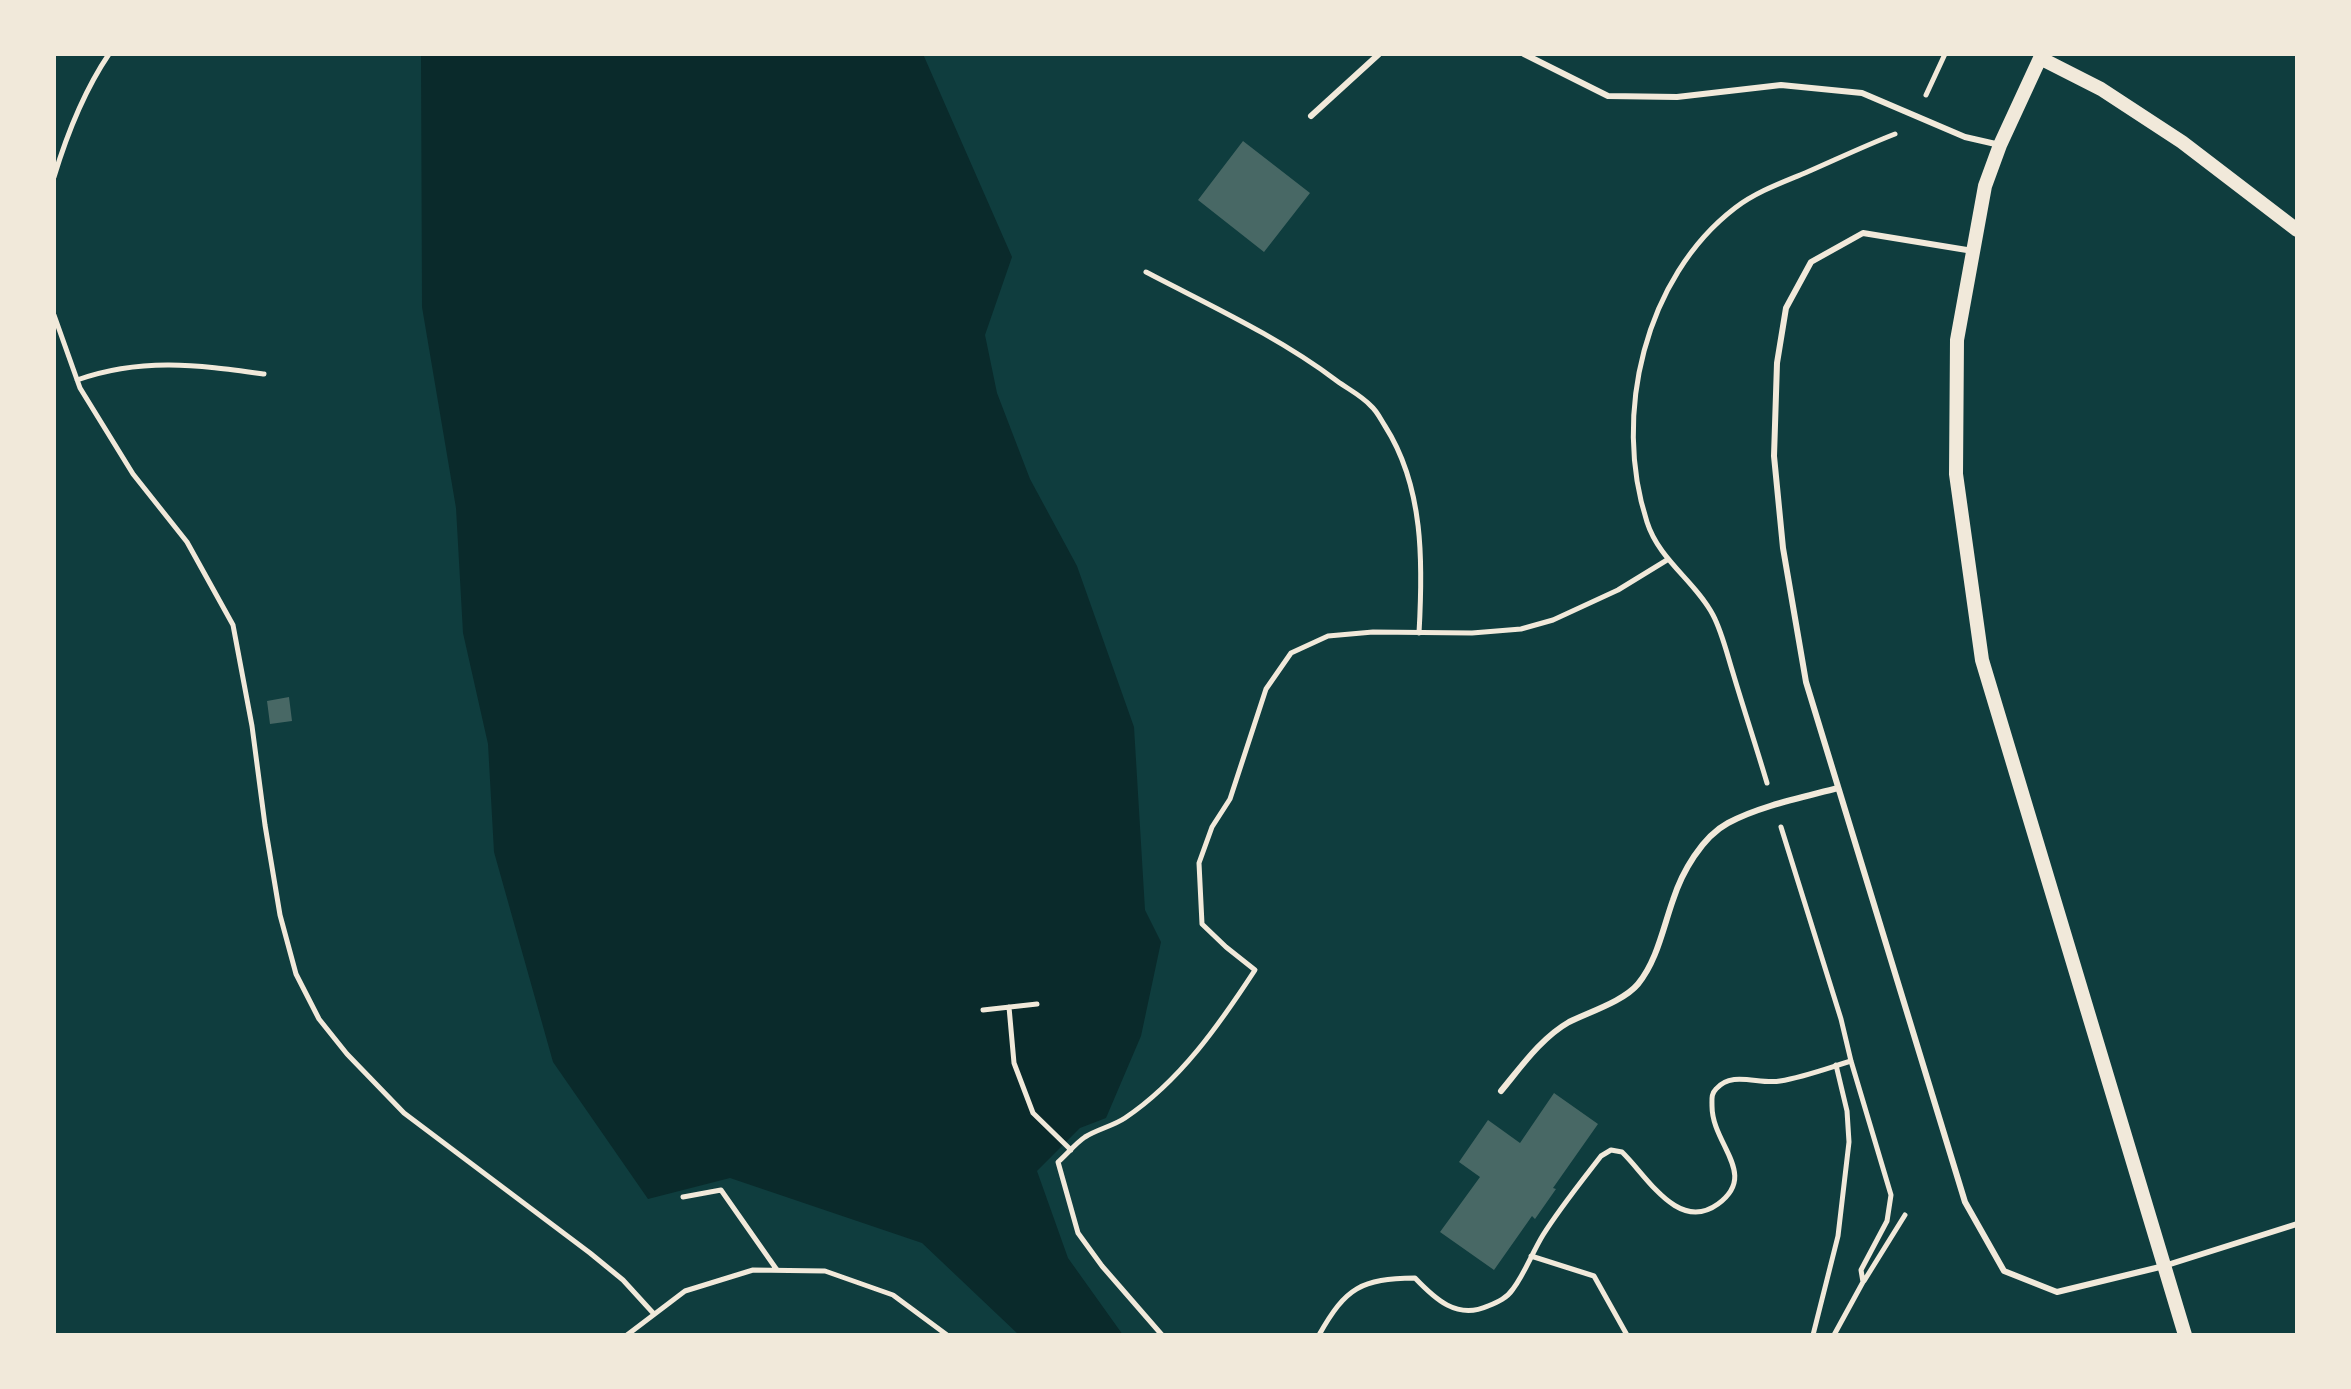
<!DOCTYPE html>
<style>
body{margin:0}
#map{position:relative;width:2351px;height:1389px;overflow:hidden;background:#0f3d3e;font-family:"Fira Sans",sans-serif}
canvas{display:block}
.frame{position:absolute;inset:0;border:56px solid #f1e9da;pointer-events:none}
</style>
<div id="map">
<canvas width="2351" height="1389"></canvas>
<div class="frame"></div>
</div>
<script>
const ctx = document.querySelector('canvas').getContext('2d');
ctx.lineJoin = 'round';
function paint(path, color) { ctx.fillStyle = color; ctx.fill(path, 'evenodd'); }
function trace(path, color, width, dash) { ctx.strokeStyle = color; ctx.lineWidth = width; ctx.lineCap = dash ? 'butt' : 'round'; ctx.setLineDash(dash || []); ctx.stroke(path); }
paint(new Path2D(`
 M421 54H923L1012 257 985 335 997 393 1030 479 1077 566 1134 727 1145 910 1161 942 1141 1036 1106 1118 1080 1128 1037 1171 1068 1258 1123 1335H1019L922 1243 730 1178 648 1199 553 1062 494 852 488 744 463 633 456 508 422 307Z`), '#0a2a2b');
paint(new Path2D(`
 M1243 141 1310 193 1264 252 1198 200Z
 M289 697 292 721 270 724 267 701Z
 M1554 1093 1598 1124 1553 1188 1556 1189 1535 1219 1532 1216 1494 1270 1440 1232 1480 1177 1459 1162 1488 1120 1520 1143Z`), '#486865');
trace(new Path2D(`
 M1926 95 1945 54
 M54 177C67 134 84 91 109 54
 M1146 272C1211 306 1279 337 1337 381 1348 389 1362 396 1371 406 1377 411 1381 420 1385 426 1424 487 1423 563 1419 633
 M54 315 80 388 133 474 187 542 233 625 252 726 265 825 280 915 296 974 319 1019 347 1054 404 1113 590 1253 623 1280 654 1314
 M77 380C142 357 198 365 264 374
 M1767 783C1756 746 1744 710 1733 673 1727 654 1722 632 1713 615 1695 581 1659 560 1647 522 1612 415 1645 277 1735 208 1756 192 1781 183 1805 173 1835 160 1864 146 1895 134
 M1781 827 1841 1019 1851 1061 1891 1195 1887 1221 1861 1270 1863 1282 1834 1335
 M1009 1007 1014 1063 1033 1113 1071 1150
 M983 1010 1037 1004
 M683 1197 721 1190 777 1270
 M1531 1256 1594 1276 1627 1335
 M1864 1281 1905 1215
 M627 1335 685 1291 753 1270 825 1271 893 1295 947 1335
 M1162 1335 1102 1266 1078 1233 1058 1162C1067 1154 1076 1143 1085 1137 1098 1129 1113 1126 1125 1118 1180 1081 1219 1025 1255 970L1226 947 1202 924 1199 863 1212 827 1230 799 1266 689 1291 653 1328 636 1373 632 1472 633 1521 629 1553 620 1618 590 1667 560
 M1319 1335C1346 1287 1361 1279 1415 1278 1435 1299 1457 1320 1488 1306 1498 1302 1507 1298 1513 1289 1525 1273 1532 1253 1543 1235 1560 1208 1581 1182 1601 1156L1611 1150 1622 1152C1647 1176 1678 1233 1718 1204 1759 1174 1712 1145 1712 1106 1712 1099 1711 1094 1716 1089 1732 1070 1759 1085 1780 1081 1804 1077 1828 1068 1851 1061
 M1813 1335 1838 1236 1849 1142 1847 1111 1836 1065`), '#f1e9da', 5);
trace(new Path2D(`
 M1524 54 1608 96 1677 97 1781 85 1862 93 1965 137 2000 145
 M1311 116 1379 54
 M1973 251 1863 233 1811 262 1786 308 1777 363 1774 456 1783 548 1806 682 1965 1202 2004 1271 2057 1292 2164 1266 2297 1224
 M1501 1091C1521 1067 1541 1038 1569 1022 1589 1012 1624 1001 1638 984 1657 961 1663 928 1673 900 1682 872 1702 837 1728 823 1759 806 1804 797 1838 788`), '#f1e9da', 6);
trace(new Path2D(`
 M2042 54 2000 145 1985 186 1957 340 1956 474 1982 660 2185 1335
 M2040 58 2101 89 2182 142 2297 230`), '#f1e9da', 14);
</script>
